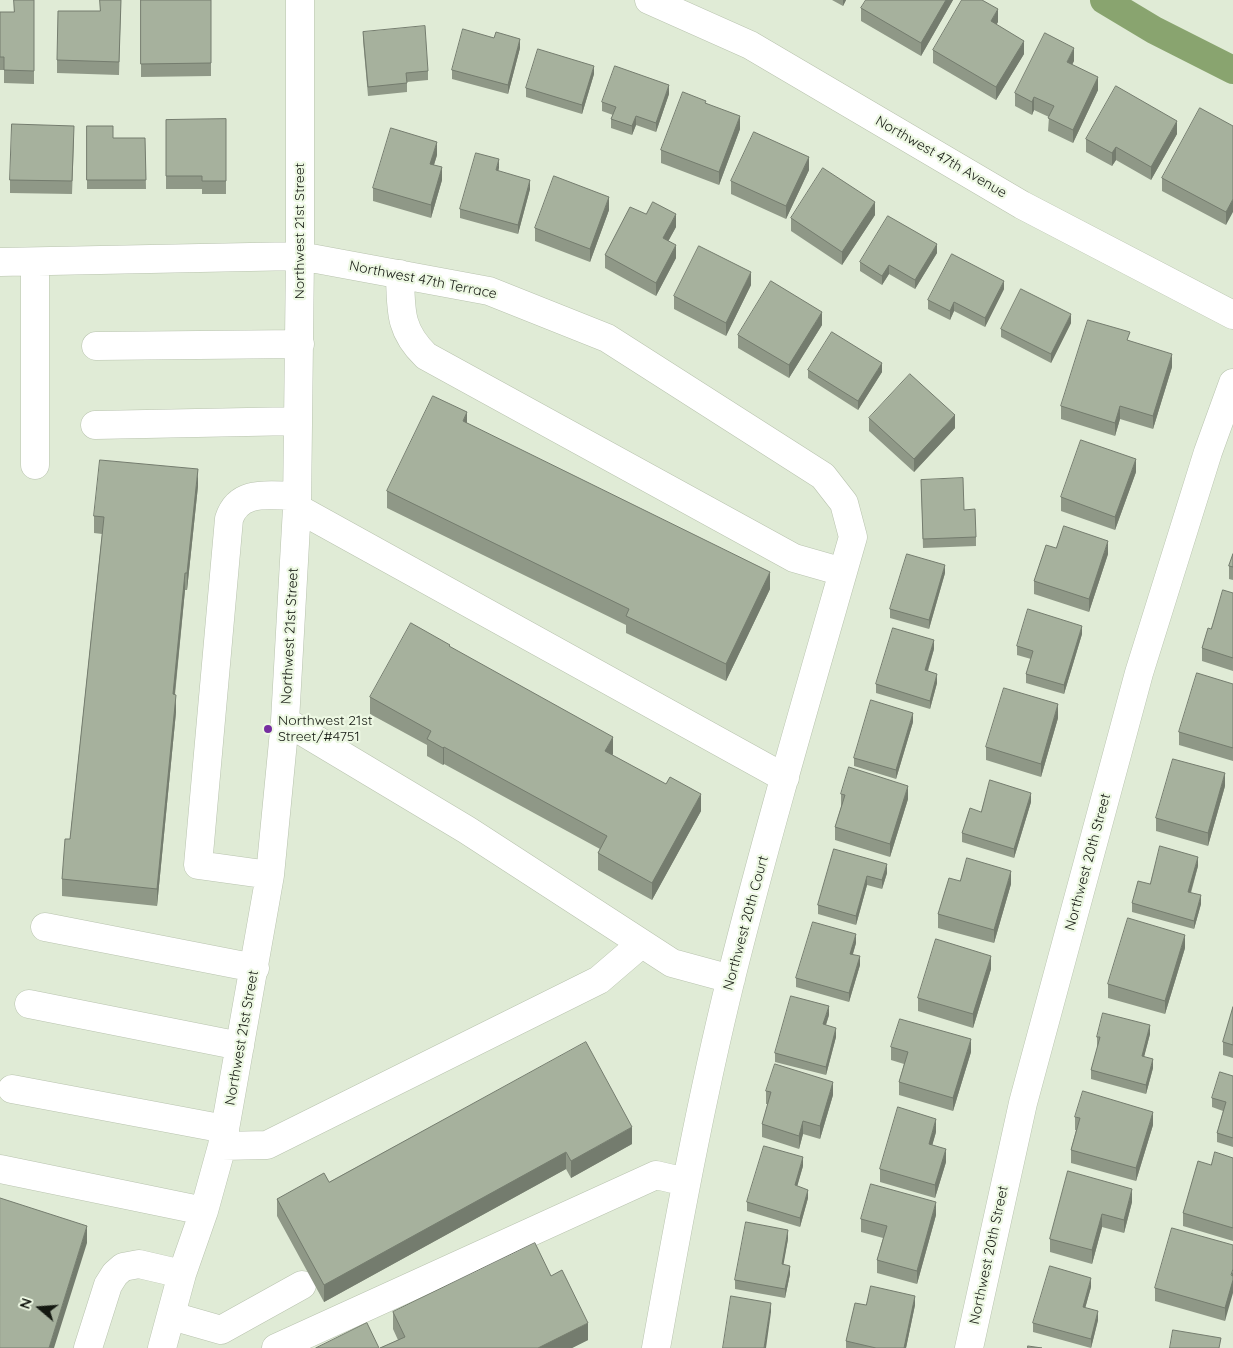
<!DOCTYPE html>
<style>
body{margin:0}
#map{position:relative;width:1233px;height:1348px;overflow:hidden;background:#e0ebd6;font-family:Quicksand,sans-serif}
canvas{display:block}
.north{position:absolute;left:15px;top:1283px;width:50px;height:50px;-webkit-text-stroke:4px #edf8e3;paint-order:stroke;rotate:288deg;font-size:14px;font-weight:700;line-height:20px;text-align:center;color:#141811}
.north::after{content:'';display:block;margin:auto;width:18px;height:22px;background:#141811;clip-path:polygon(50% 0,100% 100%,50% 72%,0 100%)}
</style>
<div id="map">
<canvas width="1233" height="1348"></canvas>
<div class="north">N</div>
</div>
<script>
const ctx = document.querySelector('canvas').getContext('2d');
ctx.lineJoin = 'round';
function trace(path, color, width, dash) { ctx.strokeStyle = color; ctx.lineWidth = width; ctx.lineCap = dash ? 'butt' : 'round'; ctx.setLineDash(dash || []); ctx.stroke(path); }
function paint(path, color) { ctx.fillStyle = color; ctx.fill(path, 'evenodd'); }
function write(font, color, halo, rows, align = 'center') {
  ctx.font = font + ' Quicksand,sans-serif'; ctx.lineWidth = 4.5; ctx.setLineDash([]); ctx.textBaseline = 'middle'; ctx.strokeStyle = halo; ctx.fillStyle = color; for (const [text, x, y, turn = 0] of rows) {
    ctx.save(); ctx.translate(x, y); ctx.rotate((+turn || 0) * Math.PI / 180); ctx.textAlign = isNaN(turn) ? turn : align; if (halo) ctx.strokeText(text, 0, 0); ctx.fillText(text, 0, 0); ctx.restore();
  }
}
trace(new Path2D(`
 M1104 0 1154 30 1233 70`), '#89a46f', 28);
const minor = new Path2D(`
 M649 0 750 45 1022 205 1233 315
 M0 262 300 256 489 291 607 338 823 476 844 503 853 537C811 684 768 830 731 978 701 1100 678 1224 656 1348
 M400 274C401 310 399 330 426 356L794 558 843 572
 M96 346 300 344
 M95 425 298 421
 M35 465V262
 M297 508 785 778
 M285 721 467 830 672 963 731 979
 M270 875 198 865 229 519C239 488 271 496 297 496
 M45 927 255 968
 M29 1004 240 1046
 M12 1089 225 1129
 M222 1146 267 1145 599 980 641 944
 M0 1169 204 1211
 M172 1316 221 1330 302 1285
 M88 1348 108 1285 115 1274 123 1267 139 1264 182 1274
 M162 1348 182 1274 204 1211 222 1146 270 875 285 721 297 508 300 256V0
 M276 1348 656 1175 686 1182
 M969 1348 1023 1103 1139 673 1208 452 1233 383`);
trace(minor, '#b8c3ae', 29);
trace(minor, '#fff', 28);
paint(new Path2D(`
 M34 0V84L4 83V70H0V12H14Z
 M121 0 119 75 57 73V60L100 11Z
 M141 0H211V76L141 77Z
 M832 0H846L843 6Z
 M953 0 921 56 861 21V8Z
 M998 22 996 25 1024 54 996 100 933 63V50Z
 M363 32 428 71V80L407 82V92L368 96 363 40Z
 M520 48 508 94 452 79V70Z
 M1074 61 1072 64 1098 90 1073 143 1048 131 1049 117 1034 110 1032 115 1015 106V93Z
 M594 74 582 114 526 97V88Z
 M669 94 656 132 636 125 632 135 611 128V119L613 115 602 111V102Z
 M706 103 740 129 719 185 661 163V150Z
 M226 119V194H202V189H166V120Z
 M87 126 113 138H145L146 189H87Z
 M1233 126 1226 225 1162 191V178Z
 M1177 134 1151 180 1116 160 1112 166 1086 152V139Z
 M74 139 72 194 10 193V180Z
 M437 155 434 165 442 180 431 218 373 201V188Z
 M499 168 498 171 530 189 518 234 460 218V209Z
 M809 170 786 219 731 194V181Z
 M609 210 590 262 535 241V228Z
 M646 214 676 227 668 241 676 258 656 296 605 268V255Z
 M875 215 842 265 791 231V218Z
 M937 253 915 289 889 274 882 285 860 271V262Z
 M751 285 726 336 674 309V296Z
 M1004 289 985 327 954 311 950 320 928 309V300Z
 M1071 323 1051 363 1001 337V329Z
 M822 325 789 378 738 348V335Z
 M1130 341 1172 367 1153 429 1120 419 1115 436 1061 419V406Z
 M808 370 882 372 858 410 808 378Z
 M869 418 955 428 914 472 869 431Z
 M467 423 770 589 726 681 626 633V625L387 508V491Z
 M1136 472 1115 530 1061 511V497Z
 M921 480 964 510 976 537V546L923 548Z
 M198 486 187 590H185L175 695 176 712 157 906 62 896V879L70 839 102 534 94 533V516Z
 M1056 548 1108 554 1089 612 1034 594V581Z
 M1233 554V580L1229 579V566Z
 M945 573 929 629 890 618V609Z
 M1233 593V671L1202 661V648L1211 629Z
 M1082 634 1064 694 1026 683V674L1031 659 1017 655V646Z
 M450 647 613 754 612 755 701 811 652 900 598 870V853L600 849 444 764 443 765 427 756V745L370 714V697Z
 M934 649 928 671 937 683 930 709 876 693V684Z
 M1233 684V761L1179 745V732Z
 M1058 718 1041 777 986 760V747Z
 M913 722 896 779 854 766V758Z
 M1225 786 1208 846 1156 831V818Z
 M841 794 908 799 890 857 835 840V827L841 807Z
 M1031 802 1014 858 962 842V833L981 812Z
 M834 849 887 873 882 889 867 885 856 925 818 914V905Z
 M1198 866 1191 893 1201 904 1194 929 1132 912V903L1150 884Z
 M960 881 1011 884 994 943 938 928V914Z
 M856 943 853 954 860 965 849 1002 796 987V978Z
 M1185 948 1165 1014 1108 998V984Z
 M991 969 973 1028 918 1011V998Z
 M1233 1007V1058L1223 1055V1042Z
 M829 1015 826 1025 836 1037 826 1075 775 1062V1053Z
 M1150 1034 1144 1056 1153 1068 1146 1094 1091 1079V1070L1098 1046H1097V1037Z
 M891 1047 971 1052 953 1111 899 1095V1082L904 1064 891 1060Z
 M1233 1076V1147L1217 1142V1133L1223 1111 1212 1107V1098Z
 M766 1091 833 1095 820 1139 803 1134 799 1149 762 1137V1124L768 1104H766Z
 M1075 1117 1153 1125 1136 1181 1071 1163V1150L1076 1130H1075Z
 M936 1132 932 1145 946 1162 935 1198 880 1182V1169Z
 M632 1144 571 1178 566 1169 324 1302 277 1216V1199L329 1182Z
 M1233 1158V1241L1183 1226V1213L1211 1165Z
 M803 1166 797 1186 808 1198 800 1227 747 1211V1202Z
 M1068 1171 1132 1202 1124 1233 1102 1227 1092 1264 1050 1252V1239Z
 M936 1215 917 1284 877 1273V1260L883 1238 861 1232V1219Z
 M788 1239 783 1264 790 1274 785 1298 735 1289V1280Z
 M1233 1245 1225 1321 1155 1301V1288Z
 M551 1276 588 1340 572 1348H380L398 1340 393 1329V1312Z
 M1091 1287 1085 1308 1098 1320 1091 1348 1033 1332V1323Z
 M866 1305H915L906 1348H846V1341Z`), '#8f9887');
paint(new Path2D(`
 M843 0H846L843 6Z
 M946 0H953L921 56V43Z
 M998 9V22L991 34V21Z
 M520 39V48L508 94V85Z
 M1024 41V54L996 100V87Z
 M1074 48V61L1067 75V62Z
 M594 66V74L582 114V105Z
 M1098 77V90L1073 143V130Z
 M669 85V94L656 132V123Z
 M1034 97V110L1032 115V102Z
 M636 116V125L632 135V126Z
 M740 116V129L719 185V172Z
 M1177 121V134L1151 180V167Z
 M437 142V155L430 177V164Z
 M1116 147V160L1112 166V153Z
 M809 157V170L786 219V206Z
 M499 159V168L496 179V170Z
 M442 167V180L431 218V205Z
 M530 180V189L518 234V225Z
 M609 197V210L590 262V249Z
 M1233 199V212L1226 225V212Z
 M875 202V215L842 265V252Z
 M676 214V227L663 251V238Z
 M937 244V253L915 289V280Z
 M676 245V258L656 296V283Z
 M889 265V274L882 285V276Z
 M751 272V285L726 336V323Z
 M1004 281V289L985 327V318Z
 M954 302V311L950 320V311Z
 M822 312V325L789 378V365Z
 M1071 314V323L1051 363V354Z
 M1172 354V367L1153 429V416Z
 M882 363V372L858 410V401Z
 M1120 406V419L1115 436V423Z
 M467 412V429L463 421Z
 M955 415V428L914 472V459Z
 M1136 459V472L1115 530V517Z
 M198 469V486L187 590V573Z
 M1108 541V554L1089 612V599Z
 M945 565V573L929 629V620Z
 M770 572V589L726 681V664Z
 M185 573V590L173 711V694Z
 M1082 626V634L1064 694V685Z
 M934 640V649L925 679V670Z
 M937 674V683L930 709V701Z
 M176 695V712L157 906V889Z
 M1058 704V718L1041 777V764Z
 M913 713V722L896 779V770Z
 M613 737V754L605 768V751Z
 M444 747V764L443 765V748Z
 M1225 773V786L1208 846V833Z
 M908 786V799L890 857V844Z
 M1031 793V802L1014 858V849Z
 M701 794V811L652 900V883Z
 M1198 857V866L1188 901V892Z
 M887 864V873L882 889V880Z
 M1011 871V884L994 943V930Z
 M867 876V885L856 925V916Z
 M1201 895V904L1194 929V921Z
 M856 934V943L850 963V954Z
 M1185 935V948L1165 1014V1001Z
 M860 956V965L849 1002V993Z
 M991 956V969L973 1028V1014Z
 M829 1006V1015L823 1033V1024Z
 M1150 1025V1034L1142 1065V1056Z
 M836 1028V1037L826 1075V1067Z
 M971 1039V1052L953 1111V1098Z
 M1153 1059V1068L1146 1094V1085Z
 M833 1082V1095L820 1139V1126Z
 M1153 1112V1125L1136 1181V1168Z
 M936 1119V1132L929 1157V1144Z
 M803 1121V1134L799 1149V1136Z
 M632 1127V1144L571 1178V1161Z
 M946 1149V1162L935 1198V1185Z
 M566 1152V1169L324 1302V1285Z
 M803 1157V1166L795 1194V1185Z
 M1132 1189V1202L1124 1233V1220Z
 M808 1190V1198L800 1227V1218Z
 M936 1202V1215L917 1284V1271Z
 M1102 1214V1227L1092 1264V1250Z
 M87 1226V1243L54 1348H49Z
 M788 1230V1239L782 1273V1264Z
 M790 1266V1274L785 1298V1289Z
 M1233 1269V1293L1225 1321V1308Z
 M1091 1278V1287L1083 1316V1307Z
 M915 1296V1305L906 1348H904Z
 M771 1303V1312L766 1348H764Z
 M1098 1311V1320L1091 1348V1339Z
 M588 1323V1340L572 1348H538Z`), '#747c6e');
const building = new Path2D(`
 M14 0H34V71L4 70V57H0V12H14Z
 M100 0H121L119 62 57 60 58 11H100Z
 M141 0H211V63L141 64Z
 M866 0H946L921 43 861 8Z
 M962 0H982L998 9 991 21 1024 41 996 87 933 50Z
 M425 26 428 71 406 73 407 83 368 87 363 32Z
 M463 29 494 38 496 32 520 39 508 85 452 70Z
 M1045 33 1074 48 1067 62 1098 77 1073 130 1048 118 1054 106 1034 97 1032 102 1015 93Z
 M538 49 594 66 582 105 526 88Z
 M615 66 669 85 656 123 636 116 632 126 611 119 616 107 602 102Z
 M1116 86 1177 121 1151 167 1116 147 1112 153 1086 139Z
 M683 92 706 101 705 103 740 116 719 172 661 150Z
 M1200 108 1233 126V199L1226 212 1162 178Z
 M226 119V181H202V176H166V120Z
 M12 124 74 126 72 181 10 180Z
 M87 126H113V138H145L146 180H87Z
 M391 128 437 142 430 164 442 167 431 205 373 188Z
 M754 132 809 157 786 206 731 181Z
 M476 153 499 159 496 170 530 180 518 225 460 209Z
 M823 168 875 202 842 252 791 218Z
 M554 176 609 197 590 249 535 228Z
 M653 202 676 214 663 238 676 245 656 283 605 255 630 207 646 214Z
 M888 216 937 244 915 280 889 265 882 276 860 262Z
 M699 246 751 272 726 323 674 296Z
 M952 254 1004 281 985 318 954 302 950 311 928 300Z
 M771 281 822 312 789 365 738 335Z
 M1021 289 1071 314 1051 354 1001 329Z
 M1088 320 1130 332 1127 340 1172 354 1153 416 1120 406 1115 423 1061 406Z
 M832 332 882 363 858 401 808 370Z
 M910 374 955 415 914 459 869 418Z
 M433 396 467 412 463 421 770 572 726 664 626 616 629 609 387 491Z
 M1081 440 1136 459 1115 517 1061 497Z
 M100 460 198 469 187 573H185L173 694 176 695 157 889 62 879 65 839H70L104 517 94 516Z
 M963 478 964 510 975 509 976 537 923 539 921 480Z
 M1064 526 1108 541 1089 599 1034 581 1046 545 1056 548Z
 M907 554 945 565 929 620 890 609Z
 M1233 554V567L1229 566Z
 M1223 590 1233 593V658L1202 648 1208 628 1211 629Z
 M1028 609 1082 626 1064 685 1026 674 1033 651 1017 646Z
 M411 623 450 645 449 646 613 737 605 751 666 784 670 777 701 794 652 883 598 853 607 836 444 747 443 748 427 739 431 731 370 697Z
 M893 628 934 640 925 670 937 674 930 701 876 684Z
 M1197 673 1233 684V748L1179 732Z
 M1004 688 1058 704 1041 764 986 747Z
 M871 700 913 713 896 770 854 758Z
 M1173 759 1225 773 1208 833 1156 818Z
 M849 767 908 786 890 844 835 827 845 795 841 794Z
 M990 780 1031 793 1014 849 962 833 970 808 981 812Z
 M1160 846 1198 857 1188 892 1201 895 1194 921 1132 903 1138 881 1150 884Z
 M834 849 887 864 882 880 867 876 856 916 818 905Z
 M967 858 1011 871 994 930 938 914 949 878 960 881Z
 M1128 918 1185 935 1165 1001 1108 984Z
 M813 922 856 934 850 954 860 956 849 993 796 978Z
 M936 939 991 956 973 1014 918 998Z
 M791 996 829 1006 823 1024 836 1028 826 1067 775 1053Z
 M1233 1007V1045L1223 1042Z
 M1103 1013 1150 1025 1142 1056 1153 1059 1146 1085 1091 1070 1100 1037H1097Z
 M900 1019 971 1039 953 1098 899 1082 908 1052 891 1047Z
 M586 1042 632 1127 571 1161 566 1152 324 1285 277 1199 324 1173 329 1182Z
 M775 1064 833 1082 820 1126 803 1121 799 1136 762 1124 771 1092 766 1091Z
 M1220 1072 1233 1076V1138L1217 1133 1226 1102 1212 1098Z
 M1083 1091 1153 1112 1136 1168 1071 1150 1080 1118 1075 1117Z
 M898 1107 936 1119 929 1144 946 1149 935 1185 880 1169Z
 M764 1146 803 1157 795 1185 808 1190 800 1218 747 1202Z
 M1215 1152 1233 1158V1228L1183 1213 1198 1161 1211 1165Z
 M1068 1171 1132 1189 1124 1220 1102 1214 1092 1250 1050 1239Z
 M871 1184 936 1202 917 1271 877 1260 887 1226 861 1219Z
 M0 1198 87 1226 49 1348H0Z
 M746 1222 788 1230 782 1264 790 1266 785 1289 735 1280Z
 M1172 1228 1233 1245V1269L1231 1275 1233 1276V1280L1225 1308 1155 1288Z
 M535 1243 551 1276 562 1270 588 1323 538 1348H380L405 1337 393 1312Z
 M1050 1266 1091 1278 1083 1307 1098 1311 1091 1339 1033 1323Z
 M871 1286 915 1296 904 1348H876L846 1341 855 1303 866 1305Z
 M731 1296 771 1303 764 1348H723Z
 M367 1323 379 1348H316Z
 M1173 1330 1221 1338 1219 1348H1170Z
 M1028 1346 1042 1348H1028Z`);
paint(building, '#a6b19d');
trace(building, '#747c6e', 1);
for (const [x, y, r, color] of [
 [268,729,5,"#762da0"]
]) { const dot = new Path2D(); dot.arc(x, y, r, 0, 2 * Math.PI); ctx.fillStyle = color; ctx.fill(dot); trace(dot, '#edf8e3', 2); }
write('14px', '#141811', '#edf8e3', [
 ["Northwest 47th Avenue",941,157,30],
 ["Northwest 21st Street",300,231,-90],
 ["Northwest 47th Terrace",423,280,11],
 ["Northwest 21st Street",290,636,-87],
 ["Northwest 20th Street",1088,862,-75],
 ["Northwest 20th Court",746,923,-75],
 ["Northwest 21st Street",242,1038,-80],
 ["Northwest 20th Street",989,1255,-78]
]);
write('14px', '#141811', '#edf8e3', [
 ["Northwest 21st",278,721],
 ["Street/#4751",278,737]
], 'left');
</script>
